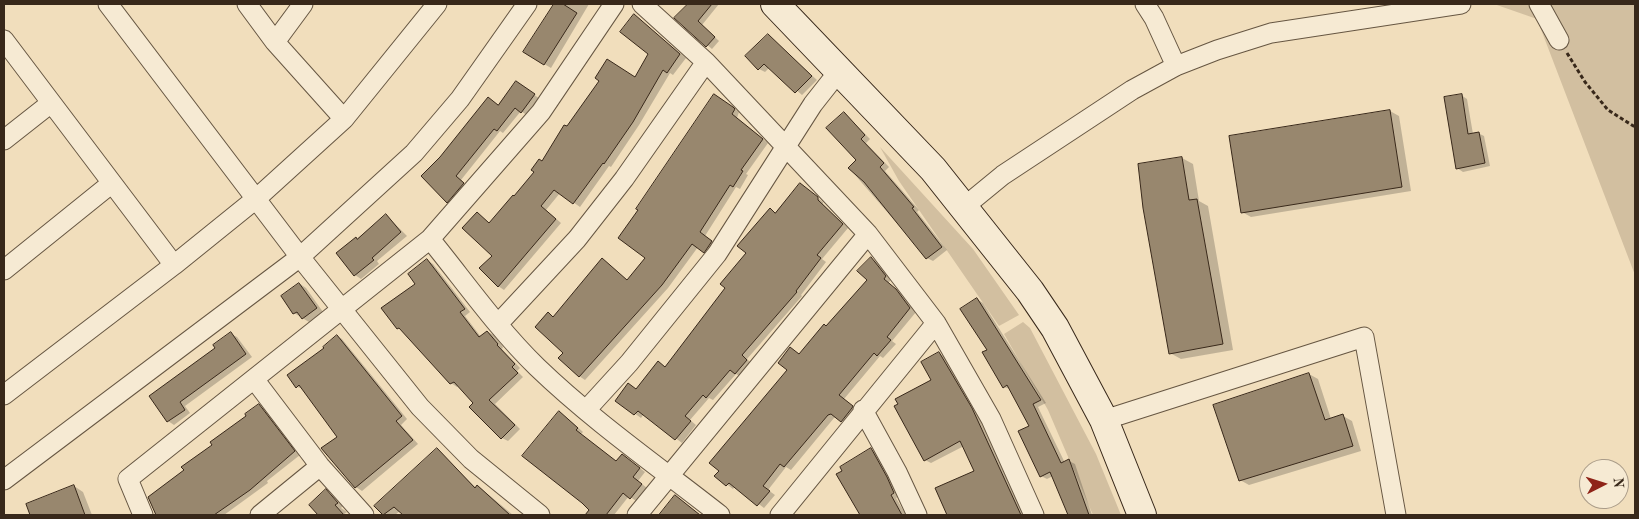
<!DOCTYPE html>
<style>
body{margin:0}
#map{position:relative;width:1639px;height:519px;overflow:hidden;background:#f1debc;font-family:"Old Standard TT",serif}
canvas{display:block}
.frame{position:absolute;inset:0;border:5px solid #38281a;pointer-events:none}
.north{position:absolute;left:1579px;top:459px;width:50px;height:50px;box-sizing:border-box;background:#f6ead3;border:1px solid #aa9c89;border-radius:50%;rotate:85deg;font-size:14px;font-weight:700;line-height:20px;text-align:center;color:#38281a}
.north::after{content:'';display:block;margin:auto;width:18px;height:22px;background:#8f2418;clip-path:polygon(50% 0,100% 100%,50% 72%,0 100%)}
</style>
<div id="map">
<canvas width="1639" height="519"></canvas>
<div class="frame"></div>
<div class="north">N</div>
</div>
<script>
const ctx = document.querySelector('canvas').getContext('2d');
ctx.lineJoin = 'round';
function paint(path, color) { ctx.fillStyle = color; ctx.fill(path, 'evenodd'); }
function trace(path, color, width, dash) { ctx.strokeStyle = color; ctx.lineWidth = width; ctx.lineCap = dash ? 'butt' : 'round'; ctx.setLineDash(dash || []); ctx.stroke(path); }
paint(new Path2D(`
 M1494 4H1635V275L1537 19Z
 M880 147 973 249 1019 315 999 326 899 181Z
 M1023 322 1030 328 1096 454 1121 515H1093L1048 410 1004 334Z`), '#d2bfa0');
paint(new Path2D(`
 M556 4H589L551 68 524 52Z
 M689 4H719L702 25 719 41 712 49 676 18Z
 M634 15 686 58 673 75 670 73 639 125 611 167 609 166 580 207 560 193 546 210 561 223 504 290 498 286 493 256 477 213 491 224 515 198 568 128 635 79 650 54Z
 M768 36 817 80 802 95 770 67 765 72 759 69Z
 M522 86 540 99 528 116 521 111 503 133 500 131 461 180 469 188 454 205 448 202 423 176Z
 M1461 95 1467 99 1473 134 1478 133 1484 136 1490 166 1463 172 1457 168Z
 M720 99 739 112 737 118 768 143 746 174 748 175 740 189 736 187 705 236 717 245 710 255 698 247 668 288 585 380 579 376 565 353 548 314 554 317 628 281 646 258Z
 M1390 111 1399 116 1411 191 1251 217 1242 212Z
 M844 113 870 139 866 143 889 167 885 171 919 210 917 212 947 250 933 261 927 258 849 168 858 160Z
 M1182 158 1193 164 1199 201 1208 206 1233 350 1181 359 1170 353Z
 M800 184 823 202V204L848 228 822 259 826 262 801 295 802 296 747 359 752 364 741 377 736 374 713 400 709 398 690 420 696 425 682 443 644 414 641 418 616 400 637 390 659 363 666 368 727 288 771 210 776 213Z
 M386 215 407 236 377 261 379 264 361 279 355 275 358 240Z
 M871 258 877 262 891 280 888 283 902 294 916 312 892 341 896 344 883 358 880 356 844 399 858 410 848 424 836 417 834 418 791 470 786 467 768 490 775 495 764 508 735 486 733 489 716 476 788 369 791 348 800 355 827 327 869 280Z
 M427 260 433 264 470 312 465 316 481 337 488 332 494 335 503 347 502 349 520 368 517 371 523 377 495 404 520 429 508 441 502 438 459 385 457 387 451 383 404 331 398 328Z
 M300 284 306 288 323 312 309 322 294 313Z
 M977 299 983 303 1046 403 1038 407 1065 463 1069 461 1075 464 1092 515H1068L1053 476 1047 479 1041 476 1031 427 1011 389 1003 387 989 350Z
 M231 334 237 337 252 357 185 406 190 413 174 425 168 421 151 397 217 348Z
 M337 336 342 339 407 419 401 425 418 444 362 491 356 487 338 437 304 389 297 387Z
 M939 353 945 357 977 412 1024 515H947L936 489 976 471 964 446 931 463 925 460 933 380Z
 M1309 374 1318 379 1331 419 1343 416 1352 421 1361 451 1249 485 1240 480Z
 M259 405 265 409 300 455 267 481 268 483 224 515H158L155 511 185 470Z
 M565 416 583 432 581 434 617 462 628 459 645 472 638 481 647 488 636 501 629 496 614 515H591L588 513 590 510Z
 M437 449 476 488 478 486 483 490 513 515H473L465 509 460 515H405L400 511 395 515H384L376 506Z
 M871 450 877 453 900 496 896 498 906 515H861L838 474Z
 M74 486 83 492 92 515H31L27 504Z
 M326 491 343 506 341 508 347 512 343 515H317Z`), '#0003');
const building = new Path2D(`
 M554 4H563L577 13 544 65 523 52Z
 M688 4H712L698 21 715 37 706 47 674 18Z
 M634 14 680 54 667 73 663 70 633 122 604 164 603 163 573 204 554 190 541 206 556 219 498 287 479 268 492 256 462 228 477 212 489 223 513 195 514 196 534 172 531 170 539 159 542 161 564 125 567 126 599 81 595 78 607 59 635 77 648 54 620 32Z
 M768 34 812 76 795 93 764 64 758 70 745 56Z
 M516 81 535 94 521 113 515 108 497 131 494 129 456 176 464 183 447 203 421 176 440 157 488 97 498 105Z
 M714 94 733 107 735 109 732 114 763 139 741 170 743 171 733 187 730 185 700 232 712 241 704 253 692 244 662 285 579 377 558 358 563 353 535 327 548 312 553 317 602 258 627 280 645 258 618 238 638 210 636 209Z
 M1462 94 1468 134 1479 132 1485 163 1456 169 1444 97Z
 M1390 110 1402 187 1241 213 1229 136Z
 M844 112 865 135 861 139 884 163 880 167 914 207 912 208 942 247 926 259 864 182 848 168 856 160 826 128Z
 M1182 157 1189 200 1197 199 1223 344 1169 354 1143 208 1138 164Z
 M800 183 818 197V200L843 224 817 255 821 258 796 291 797 292 742 355 747 360 735 374 730 370 706 398 703 395 685 416 691 421 675 440 638 411 634 415 615 401 628 383 636 389 658 361 665 367 725 288 720 284 746 253 737 246 770 208 775 213Z
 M386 214 401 232 372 258 374 260 354 276 336 253 356 237 357 239Z
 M871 257 886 276 884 279 896 289 910 308 887 337 891 340 877 356 874 353 839 395 853 406 852 408 841 422 831 414 828 415 784 467 780 464 763 486 770 491 757 506 729 483 726 486 714 476 719 471 709 463 787 370 778 363 790 347 799 354 824 324 826 326 867 280 857 271Z
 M427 259 465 309 460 312 479 337 487 331 498 344 497 345 515 364 512 367 518 373 489 400 515 425 501 439 469 407 473 403 454 382 450 384 399 328 397 329 381 308 415 284 408 274Z
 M299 283 317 308 302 319 297 312 293 314 281 296Z
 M977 298 1041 400 1033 404 1061 463 1069 459 1089 515H1068L1050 472 1040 477 1018 431 1029 426 1007 385 1003 388 982 352 987 350 960 309Z
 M231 332 246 354 180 402 185 410 167 422 149 396 215 348 213 345Z
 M337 335 402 416 396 421 413 440 355 488 321 448 337 437 299 385 296 388 287 375 324 348 323 347Z
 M939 352 972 408 1021 515H947L935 488 974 471 960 441 924 461 894 406 898 404 895 399 931 380 921 362Z
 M1309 373 1325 420 1343 414 1353 446 1239 481 1213 405Z
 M259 404 295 451 250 490 214 515H156L148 497 184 470 181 467 212 445 210 442 246 416 245 414Z
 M559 411 578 428 576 430 616 461 622 454 640 468 633 477 642 484 630 499 623 493 606 515H585L589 510 582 503 522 456Z
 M437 448 475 488 477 485 510 515H403L394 507 383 515 374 506Z
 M871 448 887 477 894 493 891 495 902 515H860L836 474 842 471 840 467Z
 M74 485 85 515H30L26 504Z
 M326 489 338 503 335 505 344 515H318L309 505Z
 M675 495 700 515H659Z`);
paint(building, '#98876e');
trace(building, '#38281a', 1);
const street = new Path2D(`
 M108 4 300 257 420 407 471 459 540 515
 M247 4 275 42
 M303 4 275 42 344 119
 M642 4 706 62 868 234 936 323 991 419 1034 515
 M1145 4 1154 18 1176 66
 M1539 4 1559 40
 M4 40 174 265 4 395
 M4 140 51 103
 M964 207 1003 175 1132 90 1176 66 1217 50 1271 33 1461 4
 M430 239C465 282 497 328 537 367 593 421 659 467 720 515
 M174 265 257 198 344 119 437 4
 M4 270 112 183
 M498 324 577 239 624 179 706 62
 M254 379 320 466 364 515
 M587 409 629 363 717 254 813 104 839 71
 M863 410 897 472 917 515
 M1104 420 1364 337 1396 515
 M4 480 300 257 414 153 460 99 527 4
 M143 515 128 479 430 239 541 112 614 4
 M260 515 320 466
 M637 515 868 234
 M780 515 936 323`);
const secondary = new Path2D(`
 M775 4 933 169 1030 291 1055 328 1104 420 1142 515`);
trace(street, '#665642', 21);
trace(secondary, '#38281a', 30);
trace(new Path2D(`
 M1567 53 1585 82 1608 110 1635 127`), '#38281a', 3, [4, 2.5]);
trace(street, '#f6ead3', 19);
trace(secondary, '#f6ead3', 28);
</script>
